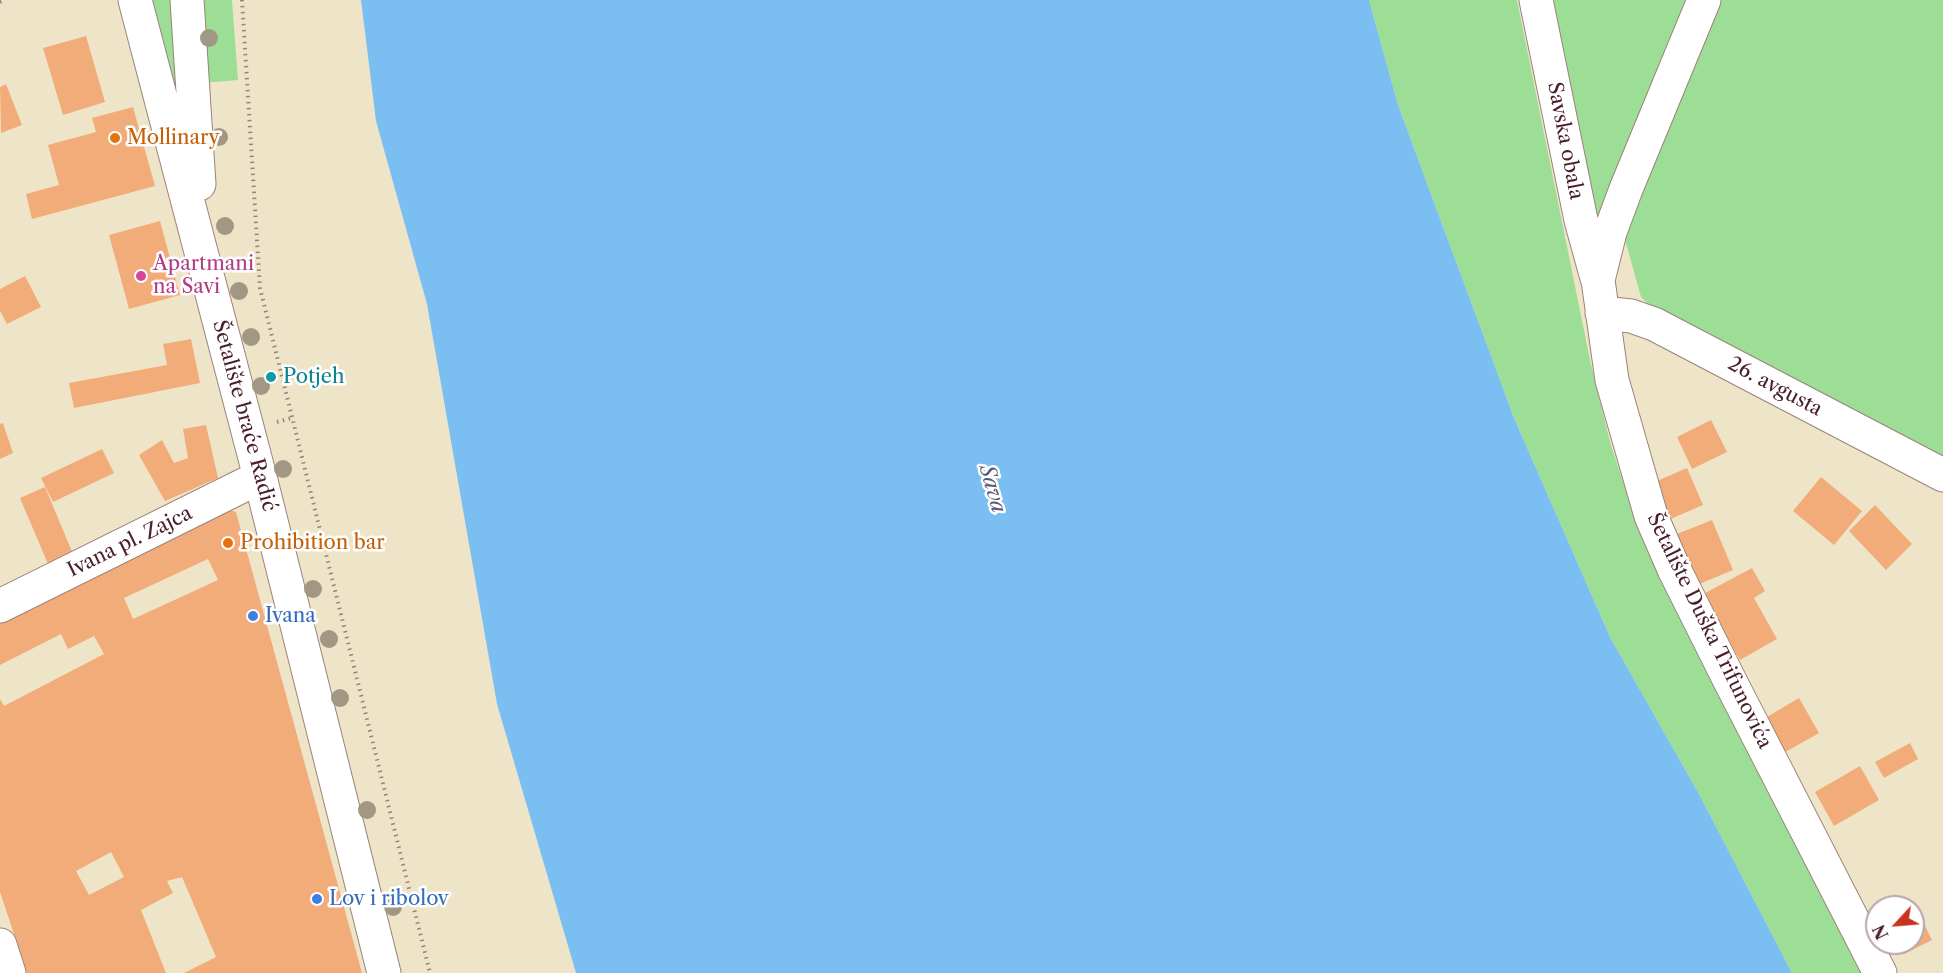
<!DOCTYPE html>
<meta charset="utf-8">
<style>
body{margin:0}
#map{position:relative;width:1943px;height:973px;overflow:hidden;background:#eee5c8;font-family:"Libre Caslon Text",serif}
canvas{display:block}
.north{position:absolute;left:1865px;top:895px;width:60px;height:60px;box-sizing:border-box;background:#fff;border:2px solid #b7a5aa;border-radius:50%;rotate:244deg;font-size:16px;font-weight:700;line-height:24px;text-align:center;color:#4a1f2b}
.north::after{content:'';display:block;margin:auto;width:21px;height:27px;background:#c8321e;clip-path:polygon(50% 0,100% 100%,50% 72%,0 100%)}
</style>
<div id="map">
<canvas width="1943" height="973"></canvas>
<div class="north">N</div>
</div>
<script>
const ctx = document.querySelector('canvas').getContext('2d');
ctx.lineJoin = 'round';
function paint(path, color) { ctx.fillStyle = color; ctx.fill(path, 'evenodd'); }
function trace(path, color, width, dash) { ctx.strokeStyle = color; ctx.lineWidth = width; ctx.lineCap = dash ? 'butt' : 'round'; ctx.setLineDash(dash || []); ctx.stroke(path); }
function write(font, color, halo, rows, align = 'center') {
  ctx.font = font + ' "Libre Caslon Text",serif'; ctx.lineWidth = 5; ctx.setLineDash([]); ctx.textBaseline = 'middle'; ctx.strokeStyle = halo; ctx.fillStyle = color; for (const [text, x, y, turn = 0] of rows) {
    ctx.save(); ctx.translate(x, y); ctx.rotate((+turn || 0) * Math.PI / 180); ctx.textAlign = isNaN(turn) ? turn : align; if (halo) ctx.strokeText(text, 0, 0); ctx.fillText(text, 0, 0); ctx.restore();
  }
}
paint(new Path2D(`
 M141 0H232L238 80 167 86Z
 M1369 0H1517L1590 360 1610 442 1639 531 1706 671 1864 973H1792L1699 794 1610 637 1514 418 1398 105Z
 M1545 0H1690L1600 218 1591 215Z
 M1720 0H1943V460L1667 323 1641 297 1624 236 1633 208Z`), '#9cde96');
paint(new Path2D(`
 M361 0H1369L1398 105 1514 418 1610 637 1699 794 1792 973H576L497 704 427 304 376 121Z`), '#7bbff2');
paint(new Path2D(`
 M86 36 105 102 63 115 43 48Z
 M6 84 22 125 1 133 0 87Z
 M133 107 155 186 32 219 26 194 59 185 48 145 96 132 92 118Z
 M160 221 180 295 129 309 109 235Z
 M25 276 41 307 7 324 0 311V289Z
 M191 339 200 383 74 408 69 383 167 365 163 344Z
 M1711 420 1727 452 1692 469 1677 437Z
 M3 423 13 453 0 459V424Z
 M206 425 218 478 165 501 139 455 162 440 174 463 188 458 183 429Z
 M102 449 114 473 53 502 41 478Z
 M1687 468 1703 505 1666 521 1650 484Z
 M1821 477 1862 511 1834 545 1793 511Z
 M45 487 73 554 48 564 20 498Z
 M1875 505 1912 544 1886 570 1849 531Z
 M222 507 236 512 362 973H184L216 957 182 877 167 881 173 893 141 910 166 973H27L0 892V699L4 706 104 654 94 636 68 649 61 634 0 665V616ZM208 559 218 580 133 619 124 598ZM111 852 124 877 89 895 76 871Z
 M1712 520 1733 570 1697 585 1677 534Z
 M1752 568 1765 591 1754 598 1777 639 1740 660 1723 630 1714 635 1694 599Z
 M1799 698 1819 733 1780 755 1760 721Z
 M1910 743 1918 759 1884 778 1875 762Z
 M1860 766 1879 800 1834 826 1815 792Z
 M1917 910 1932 940 1904 954 1898 943H1913V912Z`), '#f2ac7a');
const minor = new Path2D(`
 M135 0 260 477 384 973
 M187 0 199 184
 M1536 0 1581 220 1597 278
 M1704 0 1626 189 1610 232 1598 280 1612 380 1651 516 1674 569 1730 681 1880 973
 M1602 313 1631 316 1654 324 1943 475
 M0 606 260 477
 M0 945 9 973`);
trace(minor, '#9c827a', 35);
trace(new Path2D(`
 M242 0 260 288 430 973
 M0 2 5 0
 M277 422 292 418`), '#9c827a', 4, [1.5, 4.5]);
trace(minor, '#fff', 33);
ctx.fillStyle = '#a29783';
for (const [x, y] of [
 [209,38],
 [219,137],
 [225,226],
 [239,291],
 [251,337],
 [261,386],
 [283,469],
 [313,589],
 [329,639],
 [340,698],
 [367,810],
 [393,907]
]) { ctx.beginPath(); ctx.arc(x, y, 9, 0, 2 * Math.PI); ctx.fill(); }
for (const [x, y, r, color] of [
 [115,138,6,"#e8710a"],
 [141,276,6,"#d1479c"],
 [271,377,6,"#0f9aa8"],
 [228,543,6,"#e8710a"],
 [253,616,6,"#3f7fe0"],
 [317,899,6,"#3f7fe0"]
]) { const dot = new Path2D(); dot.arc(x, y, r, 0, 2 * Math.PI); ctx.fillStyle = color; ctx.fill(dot); trace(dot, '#fff', 2); }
write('20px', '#c56008', '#fff', [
 ["Mollinary",127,138],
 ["Prohibition bar",240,543]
], 'left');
write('20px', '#4a1f2b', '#fff', [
 ["Savska obala",1565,141,79],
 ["26. avgusta",1775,387,28],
 ["Šetalište braće Radić",244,416,75],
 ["Ivana pl. Zajca",130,542,-26],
 ["Šetalište Duška Trifunovića",1709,631,64]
]);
write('20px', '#b23c85', '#fff', [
 ["Apartmani",153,264],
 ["na Savi",153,287]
], 'left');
write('20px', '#0d838f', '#fff', [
 ["Potjeh",283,377]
], 'left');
write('20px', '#366cbe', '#fff', [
 ["Ivana",265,616],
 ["Lov i ribolov",329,899]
], 'left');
write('italic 21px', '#5b5771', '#fff', [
 ["Sava",992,489,74]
]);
</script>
